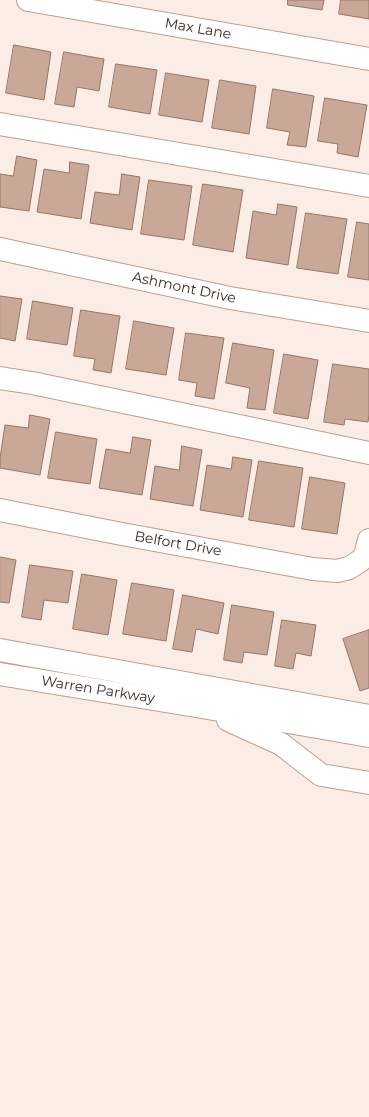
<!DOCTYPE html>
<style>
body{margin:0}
canvas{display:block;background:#fbede6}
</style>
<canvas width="369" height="1117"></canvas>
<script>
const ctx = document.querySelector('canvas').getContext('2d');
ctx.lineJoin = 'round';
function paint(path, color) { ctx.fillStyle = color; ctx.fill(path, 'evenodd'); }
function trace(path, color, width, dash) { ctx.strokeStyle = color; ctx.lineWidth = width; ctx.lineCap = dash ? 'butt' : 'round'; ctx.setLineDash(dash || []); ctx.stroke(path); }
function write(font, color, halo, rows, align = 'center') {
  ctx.font = font + ' Montserrat,sans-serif'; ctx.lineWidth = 3; ctx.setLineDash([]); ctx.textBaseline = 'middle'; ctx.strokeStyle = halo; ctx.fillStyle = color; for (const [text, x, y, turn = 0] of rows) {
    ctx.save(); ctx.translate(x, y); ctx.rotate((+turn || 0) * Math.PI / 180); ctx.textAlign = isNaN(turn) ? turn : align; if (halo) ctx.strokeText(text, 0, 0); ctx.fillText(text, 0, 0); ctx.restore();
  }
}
const building = new Path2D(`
 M288 0H324L322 10 288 5Z
 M341 0H369V19L339 14Z
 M14 45 51 52 44 100 6 93Z
 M64 52 104 59 99 91 77 87 74 107 55 104Z
 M116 64 157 70 150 114 109 107Z
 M166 73 209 80 202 122 159 115Z
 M220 80 256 86 249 134 212 128Z
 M273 89 314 96 306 147 287 145 290 132 267 128Z
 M325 98 367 105 358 157 337 153 338 144 318 141Z
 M17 156 37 160 29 211 0 207V174L13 176Z
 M70 162 89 165 81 219 37 212 44 169 69 173Z
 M122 174 140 177 132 230 90 223 95 192 119 195Z
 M149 180 192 186 184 240 141 234Z
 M203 184 243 190 233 252 193 245Z
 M278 204 297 207 288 265 246 258 253 211 276 215Z
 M306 213 347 219 338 274 297 268Z
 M357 222 369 224V280L348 277Z
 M0 296 22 299 15 341 0 338Z
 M33 301 73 308 67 345 27 339Z
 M81 310 120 316 111 373 93 370 95 359 74 356Z
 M134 321 174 328 166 375 126 369Z
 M186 333 224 338 214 399 195 396 197 383 179 380Z
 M233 343 274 350 265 410 247 408 250 388 226 383Z
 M284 354 318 360 308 419 274 413Z
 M333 364 369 369V415L368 422 345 419 344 425 324 422Z
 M30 415 50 419 40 475 0 468V458L5 425 28 428Z
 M56 432 97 439 90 484 48 478Z
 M133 437 151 440 142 495 99 488 106 449 130 453Z
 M182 446 202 450 193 506 150 499 155 466 179 470Z
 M233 457 252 460 243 517 200 510 207 465 231 469Z
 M259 461 303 468 294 527 249 520Z
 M310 477 345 483 337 534 302 529Z
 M0 557 16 560 9 603 0 602Z
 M30 565 73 571 68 603 44 600 41 620 22 617Z
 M82 574 117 580 108 635 73 629Z
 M132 583 174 590 166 641 123 634Z
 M183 595 224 603 218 634 196 629 192 652 173 649Z
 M232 605 274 612 267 655 244 652 242 663 224 660Z
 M282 620 316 625 311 656 296 653 293 669 275 666Z
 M369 630V688L360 691 343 639Z`);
paint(building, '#caa897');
trace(building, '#957666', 1);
const minor = new Path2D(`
 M28 0 369 59
 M0 124 369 186
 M0 249 230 298 369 321
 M0 378 32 383 369 453
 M0 510 122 534 313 569 337 571 349 568 360 561 365 556 369 540
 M0 650 369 716`);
const major = new Path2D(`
 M0 674 196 706 369 736
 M228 720 281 744 321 775 369 783`);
trace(minor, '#bf9e8e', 24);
trace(major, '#bf9e8e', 24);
trace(minor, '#fff', 22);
trace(major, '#fff', 22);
write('14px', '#372a23', '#fdfdfd', [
 ["Max Lane",198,29,10],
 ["Ashmont Drive",184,288,12],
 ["Belfort Drive",178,544,10],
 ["Warren Parkway",98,690,9]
]);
</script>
